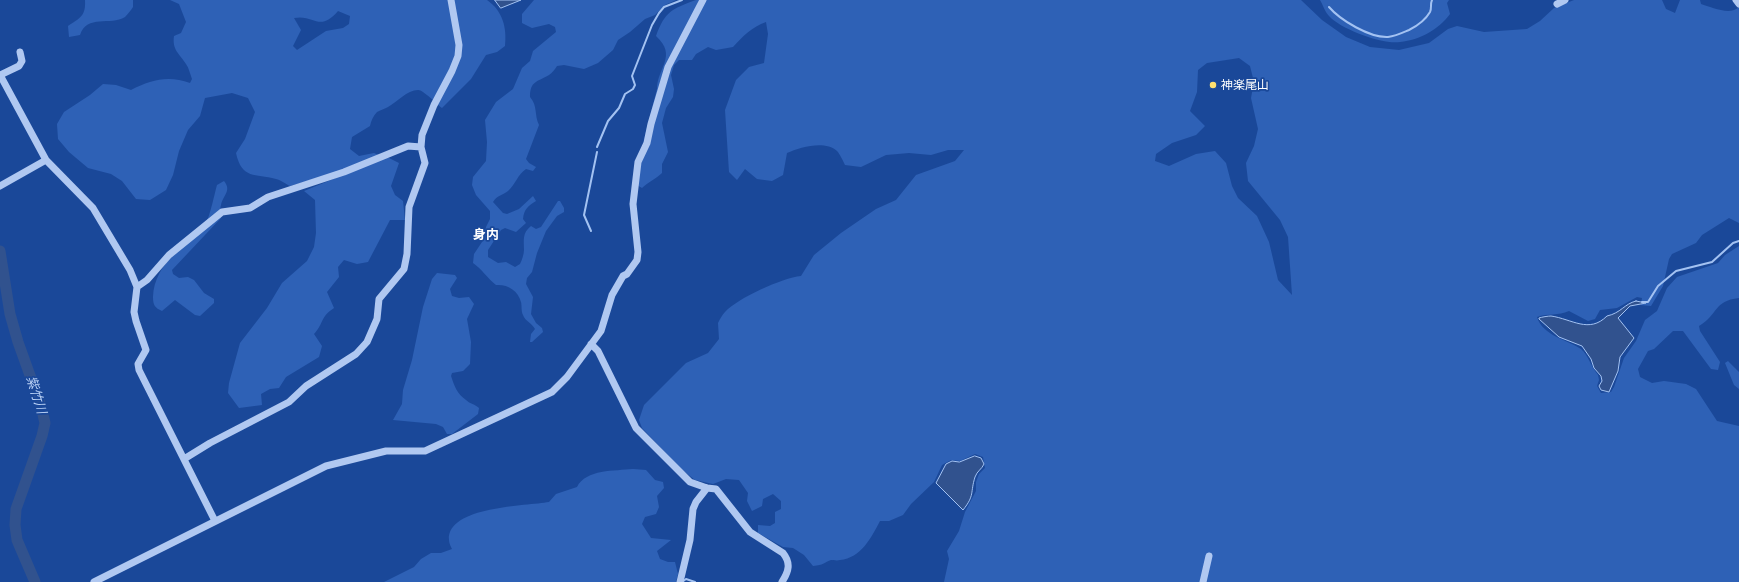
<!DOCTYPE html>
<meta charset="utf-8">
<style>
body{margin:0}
canvas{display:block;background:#1a4899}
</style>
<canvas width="1739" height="582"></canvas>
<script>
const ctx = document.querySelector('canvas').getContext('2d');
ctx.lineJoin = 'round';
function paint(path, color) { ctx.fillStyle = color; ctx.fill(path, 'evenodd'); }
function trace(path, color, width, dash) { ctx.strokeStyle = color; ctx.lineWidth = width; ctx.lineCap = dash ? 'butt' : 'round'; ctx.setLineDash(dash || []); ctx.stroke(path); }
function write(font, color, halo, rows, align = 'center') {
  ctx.font = font + ' Quicksand,"Noto Sans JP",sans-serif'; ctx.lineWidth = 3.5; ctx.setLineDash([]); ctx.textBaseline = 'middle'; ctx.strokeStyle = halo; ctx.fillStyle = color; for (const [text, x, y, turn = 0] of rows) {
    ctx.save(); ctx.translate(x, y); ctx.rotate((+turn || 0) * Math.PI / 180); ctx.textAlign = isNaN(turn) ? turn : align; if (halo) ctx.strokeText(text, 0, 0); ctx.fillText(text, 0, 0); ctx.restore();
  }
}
paint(new Path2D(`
 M85 0H133V7C131 10 128 14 125 17 110 26 87 14 80 35L69 37 68 26C80 18 86 16 85 0Z
 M170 0H487C503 11 507 28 505 46L497 52 486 55 471 79 442 108C437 104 422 89 418 90 407 90 397 102 388 107 385 109 380 110 377 112 373 116 371 121 370 126L352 137 350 149 359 156 374 153 381 156 342 171 290 186C286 184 281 180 276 179 255 173 242 180 236 153L245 139 255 112 248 98 232 93 205 98 200 116 188 130 179 151 173 175 166 190 150 200 136 199 122 181 111 174 88 168 69 152 58 139 57 124 64 112 90 95 103 84 116 85 131 90C151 80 168 75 190 83L192 79C190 74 189 68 186 64 179 53 172 50 174 36L181 33 186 22 179 4ZM338 11 350 16 349 24 343 28 326 31 297 50 293 46 301 30 294 18C315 14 319 33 338 11Z
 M534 0H676L665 5 655 15 645 19 630 32 618 40 613 50 598 63 584 69 564 65 557 66C555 69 552 73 549 75 537 82 530 81 530 97 538 106 534 115 539 125L526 159 529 163 536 167 533 171 526 169C518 174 515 185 508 191 502 196 497 195 493 202L503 213 507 214 519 209 533 196 536 201C528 206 524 209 523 219L526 223 516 232 505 228 501 230 488 250V257L498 263 506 262 515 267 520 264C522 260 524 254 524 250 524 240 522 233 531 226L536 229 541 227 558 201H560L564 208V212L557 216 546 231 537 253 532 272 527 278 526 284 533 297 531 314 536 323 542 328 543 332 532 342H530L531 334 535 329C532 323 525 321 523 315 521 311 522 306 521 302 518 290 507 284 496 285 487 278 482 269 473 263L474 254 484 239 486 227 490 219V211L476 195 472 185 473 177 486 161 487 142 485 120 496 102 513 89 522 68 530 61 533 51 556 32 555 27 549 24 532 28 522 23V14Z
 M696 0H1301L1322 20 1346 37 1370 47 1399 50 1429 43 1448 29 1457 26 1484 32 1527 29 1540 21 1554 8 1574 0H1662L1666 9 1675 13 1680 0H1700L1701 4C1711 7 1730 16 1739 7V223L1729 218 1702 235 1696 243 1672 254 1669 259 1663 286 1651 306 1641 305 1642 298 1637 297 1617 308 1600 310 1595 319 1588 321 1569 311C1558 316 1548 313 1537 317 1543 336 1566 339 1581 349 1589 356 1591 367 1598 375L1599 380 1597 386 1601 393 1611 392 1614 387 1624 358 1636 341 1645 320 1657 311 1667 288 1677 277 1718 263 1725 255 1739 246V298C1713 301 1719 314 1699 326L1700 331 1720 362 1718 370 1711 369 1683 331H1673L1654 349 1648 351 1638 369 1640 377 1652 383 1664 381 1686 384 1696 389 1717 421 1739 426V582H944L949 559 947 551 959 531 965 512 976 491V482L979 474 985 468 983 457 975 454 960 461 951 460 942 465 934 482 911 504 903 515 889 521H880C871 538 861 558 840 560 837 561 833 560 831 560 823 563 824 565 813 566L804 555 793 548 783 547 758 533V525L770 526 775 523V512L781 509V501L773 494 763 499 762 506 752 511 747 501 748 493 739 480 726 479 713 484 695 480 681 469 642 428 639 420 644 405 686 363 708 353 719 339 718 323C720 319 722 315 725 312 738 298 782 278 801 276L814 255 841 233 876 209 896 200 916 175 955 161 964 150H948L931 155 909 153 886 155 861 167 845 165C843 161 840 154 837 151 825 140 800 147 787 153L783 175 772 181 757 179 745 169 737 180 729 172 725 110 736 80 749 67 764 63 768 34 766 22C752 27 743 36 733 47L716 50 708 47 696 54 692 60H679L674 65 671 75 674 89 673 97 666 108 662 123 668 152 662 164V173C656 179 648 182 642 188L637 185 644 139 657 89C657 68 678 56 656 36 665 11 672 9 696 0ZM1239 58 1250 66 1254 82 1251 98 1258 129 1254 146 1246 163 1248 181 1280 220 1288 237 1292 295 1278 280 1269 242 1257 216 1238 198 1232 186 1226 163 1215 151 1196 154 1169 166 1155 161 1156 154 1172 143 1196 135 1205 126 1190 111 1197 92 1198 70 1207 63Z
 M1320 0H1449L1447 3 1450 14C1439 29 1420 40 1400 42 1384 45 1340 29 1329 16 1325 12 1323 5 1320 0Z
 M387 157 399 163 391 186 395 195 403 201 405 220H390L368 262 357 264 344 260 338 267 339 277 327 292 334 308C320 317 324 323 314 334L322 346 319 357 286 377 279 388 270 389 261 394 262 405 239 408 228 393 229 383 240 343 267 308 282 283 307 261 314 247 316 233 315 200 304 191Z
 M224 181C232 191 223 195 221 205 219 210 223 213 221 218L172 270 173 274 179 278 188 277 194 280 204 293 214 299V303L200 316 195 315 175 300 162 311C155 308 153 305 153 297 154 262 188 246 207 220 210 216 215 192 217 185Z
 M437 273 455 275 457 278 450 289 452 296 459 298 469 297 474 304 467 319 471 342 470 364 463 371 452 373 451 376C454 385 457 394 466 400 470 404 475 404 479 408L478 414 452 434H447L443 427 436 424 393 420 402 404 403 390 412 360 423 307 432 279Z
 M1728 361 1739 372V389L1734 385 1725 363Z
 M633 469 646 470 655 480 663 482 664 488 657 496 659 507 656 514 645 517 642 524 651 538 671 540 657 551 660 559 668 562H675L678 574 676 582H384L414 567 421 559 431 553H441L452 549C451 547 449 543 449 540 447 506 527 506 549 502L556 494 577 487C586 469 615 471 633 469Z`), '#2e61b6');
const water = new Path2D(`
 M495 0H521L501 8Z
 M1636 301 1646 303 1630 306 1618 318 1634 338 1620 357 1618 371 1609 392 1601 390 1599 386 1602 381 1601 376 1594 368 1591 359 1582 346 1559 337 1539 319V318C1542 317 1548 316 1551 316 1572 319 1589 334 1607 316 1621 313 1624 304 1636 301Z
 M975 456 981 458 984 464C982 469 977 471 975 477 970 493 975 495 963 510L936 483 946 464 952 461 959 462Z`);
paint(water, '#31528e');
trace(water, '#a3c2f2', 1);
trace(new Path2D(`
 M1329 7C1340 20 1370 38 1388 37 1396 36 1402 33 1409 30 1417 26 1426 19 1430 12 1432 8 1430 4 1432 0
 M597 147 608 121 619 108 625 94 633 89 635 85 632 76 652 25 659 13 664 7 682 0
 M591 231 584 215 597 152
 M1642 302H1648L1658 286 1676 271 1712 262 1733 243 1739 241
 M682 582 686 579 695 582`), '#a3c2f2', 2);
trace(new Path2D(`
 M0 251 10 314 18 342 41 406 45 423 42 436 16 509 15 525 17 540 35 582`), '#31528e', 11);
trace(new Path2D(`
 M1736 0 1739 4
 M1557 4 1565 0
 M0 75 46 160 93 208 130 270 137 287 134 312 136 321 146 350 138 364 139 370 215 521
 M0 75 19 66 22 61 20 52
 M0 186 46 160
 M137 287 147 280 169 255 222 212 250 208 268 197 344 172 408 146 421 147
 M591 344 598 351 636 428 690 482 707 488 716 489 750 532 783 553C791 563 789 571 782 582
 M184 459 210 443 289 402 306 386 356 354 367 342 377 319 379 299 404 269 407 254 409 207 425 163 421 147 422 135 434 105 452 71 458 56 459 45 451 0
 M94 582 326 466 386 451H425L552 392 567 377 601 331 612 295 623 276 627 274 637 260 638 252 633 204 638 162 647 143 651 124 668 67 703 0
 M680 582 690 540 693 509 696 502 707 488
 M1203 582 1209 556`), '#b0c8f1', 7);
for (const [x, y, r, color] of [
 [1213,85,4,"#ffe06f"]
]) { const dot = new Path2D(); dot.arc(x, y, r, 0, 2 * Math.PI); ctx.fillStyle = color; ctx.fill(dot); trace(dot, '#1a4899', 1.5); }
write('12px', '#fff', '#1a4899', [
 ["神楽尾山",1221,85]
], 'left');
write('bold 13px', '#fff', '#1a4899', [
 ["身内",486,235]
]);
write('italic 13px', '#bcd3f7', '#1a4899', [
 ["紫竹川",36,395,73]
]);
</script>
